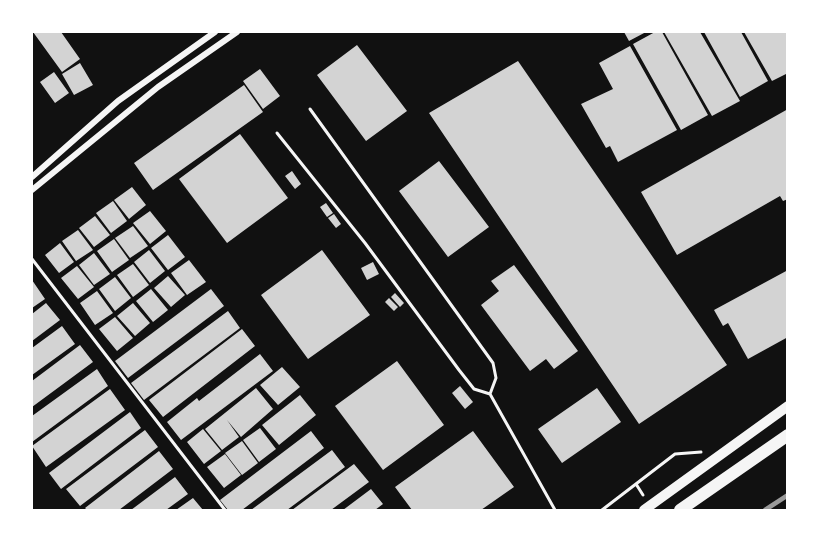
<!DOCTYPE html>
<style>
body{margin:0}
#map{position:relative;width:819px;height:542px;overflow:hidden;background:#111;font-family:"Times New Roman",serif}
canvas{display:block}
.frame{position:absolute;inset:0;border:33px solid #fff;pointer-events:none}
</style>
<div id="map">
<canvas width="819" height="542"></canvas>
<div class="frame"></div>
</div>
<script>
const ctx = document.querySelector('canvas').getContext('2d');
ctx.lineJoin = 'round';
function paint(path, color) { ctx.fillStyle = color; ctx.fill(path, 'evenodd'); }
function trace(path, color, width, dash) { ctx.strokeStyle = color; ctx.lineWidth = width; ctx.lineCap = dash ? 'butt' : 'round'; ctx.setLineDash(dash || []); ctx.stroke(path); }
paint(new Path2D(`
 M33 32H61L80 59 62 72Z
 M624 32H646L629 41Z
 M655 32H662L708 115 681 130 633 44Z
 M664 32H700L740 101 712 116Z
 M704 32H741L768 81 740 97Z
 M744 32H786L788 73 772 81Z
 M357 45 407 111 366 141 317 75Z
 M630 46 677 130 618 162 610 146 606 148 581 104 613 89 599 63Z
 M518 61 727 365 639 424 429 113Z
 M80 63 93 85 74 95 62 74Z
 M260 69 280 96 263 109 243 81Z
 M54 72 69 93 55 103 40 82Z
 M244 85 263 112 153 190 134 163Z
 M788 109V199L783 201 780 196 677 255 641 192Z
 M240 134 288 198 227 243 179 179Z
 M439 161 489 227 448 257 399 191Z
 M292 171 301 184 295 189 285 176Z
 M132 187 146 205 129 219 114 200Z
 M113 201 127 221 111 233 96 213Z
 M326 203 333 213 327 217 320 207Z
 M150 211 166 231 150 244 133 223Z
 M334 214 341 224 336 228 328 218Z
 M95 216 110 235 94 247 79 228Z
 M133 226 148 246 130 258 115 238Z
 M78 230 93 250 76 261 62 241Z
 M168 235 185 257 168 270 151 248Z
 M114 239 129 260 112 272 97 251Z
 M60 243 74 262 59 273 45 255Z
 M149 250 165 271 150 283 134 262Z
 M322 250 370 315 308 359 261 295Z
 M94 253 110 274 94 285 79 265Z
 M189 260 206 282 187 295 171 273Z
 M373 262 379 274 367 280 361 268Z
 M133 264 149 285 133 297 117 275Z
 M514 265 578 351 554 369 546 359 530 371 481 305 499 291 491 281Z
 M77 266 94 287 78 299 61 278Z
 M788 270V337L748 359 728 323 723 326 714 310Z
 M168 276 185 295 171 307 154 288Z
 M115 277 131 298 115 311 99 289Z
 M32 280 45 299 32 308Z
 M151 289 168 310 153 322 136 301Z
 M211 289 224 306 128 378 115 361Z
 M97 291 113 313 95 325 80 303Z
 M395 293 404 303 400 307 391 297Z
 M389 298 398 307 394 311 385 302Z
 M46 303 60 320 32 341V314Z
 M133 303 150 323 135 336 117 316Z
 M228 311 240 328 144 400 131 383Z
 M115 317 133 338 117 351 99 329Z
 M62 326 75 344 32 375V348Z
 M242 329 255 346 163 417 149 400Z
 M80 345 93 362 32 407V381Z
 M260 354 273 371 181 440 167 422 197 398 199 401Z
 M397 361 444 425 383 470 335 406Z
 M282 367 300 387 278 405 260 385Z
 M97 369 108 386 32 442V416Z
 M460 386 473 402 465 409 452 393Z
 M256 388 273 409 241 437 227 420 239 437 222 450 205 429Z
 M597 388 621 422 562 463 538 429Z
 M110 389 125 410 46 467 32 446Z
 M300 395 316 415 279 445 262 425Z
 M130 412 141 428 61 489 49 473Z
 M260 428 276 449 259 462 243 440Z
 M203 429 221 451 204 464 187 442Z
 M145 430 158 447 80 506 66 489Z
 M311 431 324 448 242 510H228L220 500Z
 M473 431 514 487 481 510H412L395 487Z
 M242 441 258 463 242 475 225 453Z
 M332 450 345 467 287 510H251Z
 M159 451 173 469 119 510H87L85 508Z
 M225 454 241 475 224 488 207 467Z
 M354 464 369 482 331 510H292Z
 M175 477 188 494 166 510H131Z
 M371 489 383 504 375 510H343Z
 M193 498 203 510H176Z`), '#d3d3d3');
trace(new Path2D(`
 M636 484 643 495
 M602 510 675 454 701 452`), '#f5f5f5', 3);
trace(new Path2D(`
 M310 109 493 363 496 378 490 394
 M277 133 365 243 459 370 474 389 490 394 555 510
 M32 259 225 510`), '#f5f5f5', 3);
trace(new Path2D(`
 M32 177 118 101 215 32
 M32 190 158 87 237 32`), '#f5f5f5', 6);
trace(new Path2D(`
 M644 510 788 406`), '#f5f5f5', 10);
trace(new Path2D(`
 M680 510 788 435`), '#f5f5f5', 12);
trace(new Path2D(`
 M765 510 788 495`), '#9a9a9a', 4.5);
</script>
